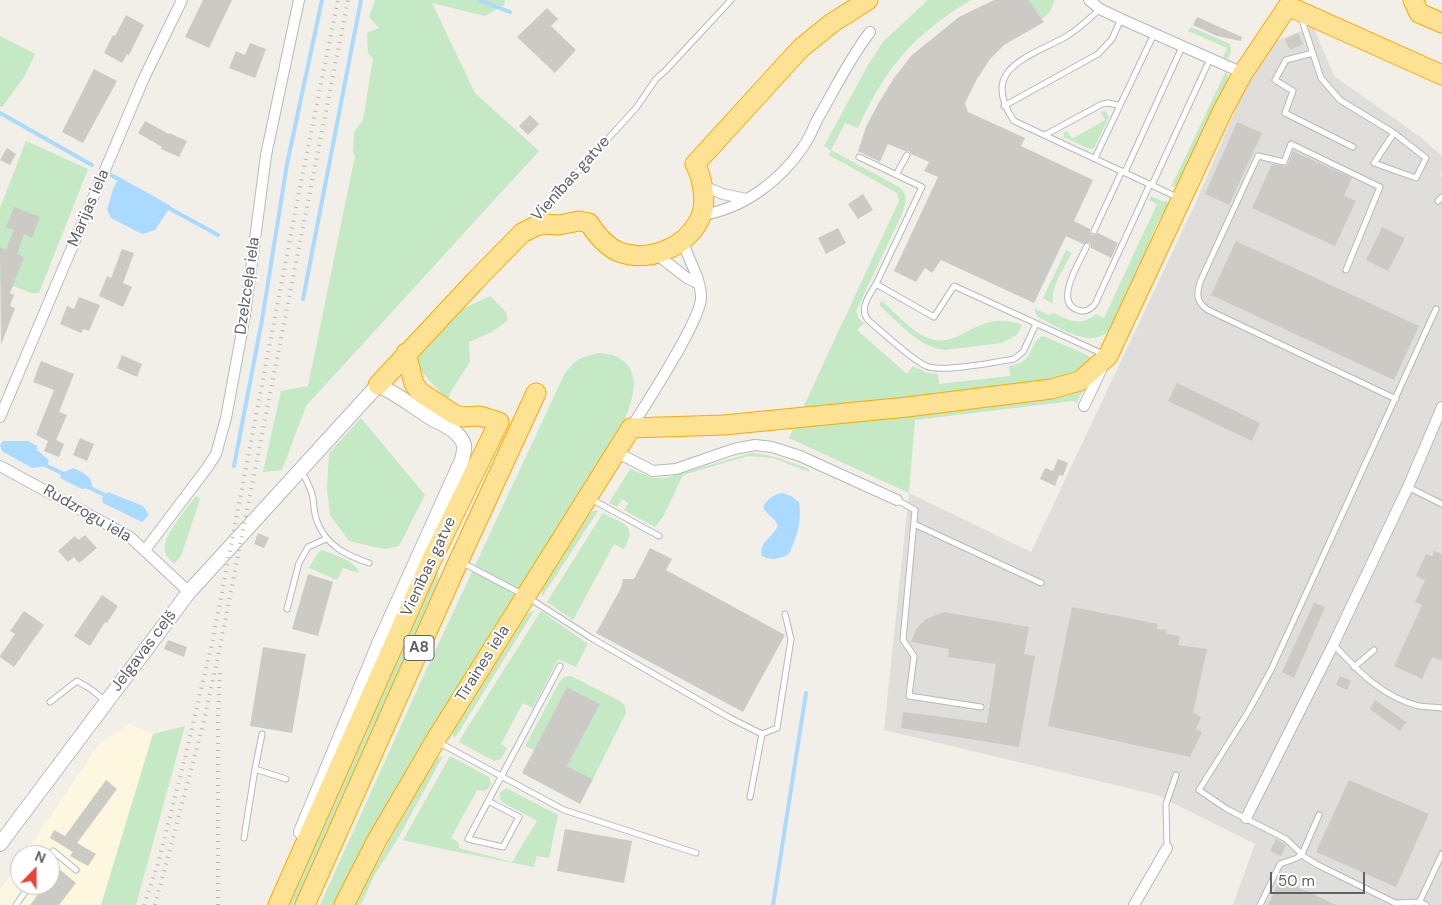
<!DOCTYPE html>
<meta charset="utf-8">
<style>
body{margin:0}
#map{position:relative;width:1442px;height:905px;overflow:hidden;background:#f1efe8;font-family:"DM Sans",sans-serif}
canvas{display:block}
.north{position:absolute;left:10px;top:845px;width:50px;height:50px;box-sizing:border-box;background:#fff;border:1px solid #bfc1c3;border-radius:50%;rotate:22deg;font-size:14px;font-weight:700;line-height:20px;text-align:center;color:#5f6368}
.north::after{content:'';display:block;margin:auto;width:18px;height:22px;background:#ea4335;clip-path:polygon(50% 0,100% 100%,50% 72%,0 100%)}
.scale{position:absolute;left:1270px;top:872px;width:95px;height:22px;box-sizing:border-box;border:2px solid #5f6368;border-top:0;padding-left:6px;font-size:15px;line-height:18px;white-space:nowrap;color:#5f6368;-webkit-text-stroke:4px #fff;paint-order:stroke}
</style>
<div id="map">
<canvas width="1442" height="905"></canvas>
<div class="north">N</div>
<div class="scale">50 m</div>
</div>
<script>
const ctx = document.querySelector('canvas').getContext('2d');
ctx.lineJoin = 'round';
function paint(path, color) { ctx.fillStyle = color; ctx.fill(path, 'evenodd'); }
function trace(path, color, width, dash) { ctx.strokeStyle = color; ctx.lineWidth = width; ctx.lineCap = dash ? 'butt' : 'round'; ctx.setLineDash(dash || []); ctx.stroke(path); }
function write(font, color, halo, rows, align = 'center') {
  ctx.font = font + ' "DM Sans",sans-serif'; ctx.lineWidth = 4; ctx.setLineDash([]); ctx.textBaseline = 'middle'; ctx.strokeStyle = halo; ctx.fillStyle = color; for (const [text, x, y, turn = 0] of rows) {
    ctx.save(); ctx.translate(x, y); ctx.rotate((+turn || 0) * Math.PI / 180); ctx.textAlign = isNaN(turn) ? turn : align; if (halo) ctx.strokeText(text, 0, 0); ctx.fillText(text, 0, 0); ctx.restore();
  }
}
paint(new Path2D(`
 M129 724 153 734 101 905H0V890L20 861V885H50V855H24L99 744Z`), '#fef7e0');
paint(new Path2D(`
 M1313 26 1334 76 1419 136 1442 156V172L1440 176 1442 178V905H1233L1255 844 1157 795 884 730 909 493 1031 552 1196 202 1235 111 1233 110 1239 98 1274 42Z`), '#e0deda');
paint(new Path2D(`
 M375 0H505L504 5 485 16 432 3 475 93 539 151 306 406 282 470 263 472 281 391 308 386 355 156 353 152 354 132 363 120 373 59 368 53 367 33 379 28 369 17Z
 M928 0H971C914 34 885 68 858 128L845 123 831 150 899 187C909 195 906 203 902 214L856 311 859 319 864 323 857 330 907 374 913 366 927 373 938 374 939 384 1010 376 1009 366C1037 362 1026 344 1043 336L1085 354 1091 358 1094 363 1093 373 1076 403 1073 401 915 420 909 493 789 438 899 201 897 193 829 155 831 151 824 146 868 65 883 42Z
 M1029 0H1054V1L1050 12 1042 19Z
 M1191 27 1230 44 1231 51 1228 59 1223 57 1227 48 1188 31Z
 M0 36 35 54 24 77 2 107 0 106Z
 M1226 71 1229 79 1179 185 1171 187Z
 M1103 111 1106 112 1109 117 1094 148 1092 149 1085 147 1064 137V133L1067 131 1072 139 1105 120 1101 112Z
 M26 141 88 169 39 293H31L0 281V208Z
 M1151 196 1164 202 1166 200 1169 205C1154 224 1149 245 1141 268 1134 289 1123 309 1113 328 1091 351 1061 328 1038 317L1035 312V309L1049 315 1054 313C1069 321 1081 327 1096 314L1104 318 1157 204 1149 200Z
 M1066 250 1072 253C1064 268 1050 287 1053 304L1043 298Z
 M490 296 506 312 508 320 492 332 469 342 470 362 451 391 448 401 413 362 460 310Z
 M882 301C896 313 912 333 931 339 961 349 979 308 1022 325L1018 334 1002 343 945 350C920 348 898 322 880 306V303Z
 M599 353C604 354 610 354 615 356 644 368 633 400 624 421L444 710 337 905H320L423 677 564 375C575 359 581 357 599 353Z
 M361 418 425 495 399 546 384 549 349 541 330 515 327 488 329 453Z
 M751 453C772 454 790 462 809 469V472L773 458 748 456 683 475 664 515 655 527 624 510 628 503 622 499 617 507 609 503 630 469 653 478H665Z
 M196 496 200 499 181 556 174 564C171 560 166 557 165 551 161 538 188 507 196 496Z
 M595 510 598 511 542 597V589L544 584 588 514Z
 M603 513C623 524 638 524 624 549L614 544 573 620 547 602Z
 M322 550C334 555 353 560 359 571L358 573 343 568 337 580 309 568 317 554Z
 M437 568 439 585 297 905H285Z
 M534 611 459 732 454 738 452 731 454 726 524 615Z
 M541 611 588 644 576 667 558 659 533 708 523 703 501 744 507 748 501 759 494 761 459 742 462 736Z
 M571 676 620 701 625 706 626 713 593 779 567 766 600 704 567 687 534 750 525 746 560 681 564 677Z
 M185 726 136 905H101L153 734Z
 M443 756 396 842 375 874 361 905H354L432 764 438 757Z
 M450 756 489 777 491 783C490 791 484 791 477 790L451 838 458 842 459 848 512 862 537 821 502 802 500 799V793L506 788 558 815 549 858 537 856 534 867 443 849 403 840Z`), '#c5e8c5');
paint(new Path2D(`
 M119 177 171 206 155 230 142 234 111 218 107 210 113 189Z
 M3 441H28L37 446V450L49 460 47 466 32 468 2 451 0 445Z
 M73 468C82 472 93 476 92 488L82 489 60 478 62 473Z
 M108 492 143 506 149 515 142 522 103 503 102 498Z
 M782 493 791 496 799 502C802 521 797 537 789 554 780 559 772 561 762 556 758 543 771 539 778 526 775 517 766 515 763 507 768 499 772 495 782 493Z`), '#aadaff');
trace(new Path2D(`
 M479 0 510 12
 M0 113 92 165
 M109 174 120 180
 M167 207 218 235
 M303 299 361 0
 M43 464 66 475
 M234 466 262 320 287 164 322 0
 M88 487 109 497
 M773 905 806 693`), '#aadaff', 4);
paint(new Path2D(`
 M203 0H232L209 48 185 37Z
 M994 0H1029L1044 22 1004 45 990 59 977 79 965 103 968 112 1025 138 1021 146 1093 180 1074 221 1090 229V232L1092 235H1095L1098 233 1118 243 1111 258 1091 248V244L1089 242 1083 244 1066 236 1034 303 941 260 932 273 925 268 916 282 894 271 938 177 924 171 929 162 911 154 909 151H905L888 144 880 162 858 151 866 127 878 104 894 78 912 55 959 17Z
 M547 8 558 19 551 26 576 50 555 73 517 37Z
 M126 15 144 25 129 55 127 54 122 63 104 53 113 35 115 36Z
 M1197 17 1242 37 1241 41 1217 36 1193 25Z
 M1298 33 1303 44 1290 50 1285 39Z
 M250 43 266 49 255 78 229 68 236 51 245 55Z
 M94 69 117 81 83 143 62 132Z
 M530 115 539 124 528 135 519 126Z
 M145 121 169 134V133L187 141 179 157 161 149 162 147 138 133Z
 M1237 122 1262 133 1229 205 1205 194Z
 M7 148 16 154 10 165 0 160Z
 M1293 151 1352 178 1344 196 1356 201 1335 246 1252 208 1272 164 1287 166Z
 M863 194 873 210 858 219 848 204Z
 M14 207 40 217 32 238 24 234 17 254 24 257 10 293 14 295 10 306 15 308 1 345 0 247 6 250 14 230 6 227Z
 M1382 227 1405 238 1388 271 1366 260Z
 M838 228 846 243 826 254 818 238Z
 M1236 241 1419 326 1394 380 1211 295Z
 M122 249 134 253 123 283 132 287 123 307 99 296 107 276 111 278Z
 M79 297 100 305 89 331 83 329 81 333 60 324 67 306 74 309Z
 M122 355 142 364 137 377 117 368Z
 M41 361 74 374 59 412 67 415 56 440 64 444 59 457 44 451 48 441 36 435 54 390 33 382Z
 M1177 383 1260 423 1252 441 1168 401Z
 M80 438 94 444 87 461 73 455Z
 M1058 459 1068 463 1063 476 1059 475 1055 486 1040 479 1045 468 1053 471Z
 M258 533 269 538 264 548 254 544Z
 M85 535 97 548 79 563 74 557 68 562 58 551 75 536 78 540Z
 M650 548 672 559 666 570 785 635 743 712 596 633 621 588 623 579H634Z
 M1434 551 1442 554V661L1432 657 1422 679 1394 666 1422 605 1415 602 1425 580 1416 576 1426 554 1432 556Z
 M308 574 333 582 318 636 292 629Z
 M102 595 118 606 107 623 105 622 90 646 74 636Z
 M1314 603 1325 607 1294 678 1282 672Z
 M1072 607 1158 624 1157 629 1167 630 1166 634 1180 636 1178 645 1207 649 1193 713 1201 717 1196 729 1202 732 1190 757 1048 726Z
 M24 611 44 625 14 667 0 657V656L15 634 10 631Z
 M944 612 1029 627 1024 654 1035 656 1019 747 901 728 903 712 987 723 996 664 948 657 949 649 911 642 916 629 926 619Z
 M168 640 187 647 184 657 164 649Z
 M263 647 306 654 292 733 250 726Z
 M1340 676 1351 681 1347 690 1336 685Z
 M567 687 600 704 567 766 593 779 580 804 522 773Z
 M1375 700 1406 722 1400 731 1370 709Z
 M106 780 117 789 77 843 96 854 88 866 70 856 73 852 50 838 54 830 65 836Z
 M1349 780 1429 814 1396 887 1316 852Z
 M565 829 632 841 624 883 557 871Z
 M1276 839 1286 845 1281 856 1270 851Z
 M58 868 76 883 59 905H30L45 885H50V878Z
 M1280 879 1336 905H1268Z`), '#cccac5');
const lane = new Path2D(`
 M1100 9C1089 19 1080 28 1067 36 1030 57 978 68 1014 121L1179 198
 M1301 17 1321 78 1340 100 1394 133 1426 158 1416 178 1374 163 1394 133
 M1313 53 1286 60 1275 80 1293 91 1285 113 1353 147
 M1004 106 1098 54 1112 39 1121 19
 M1045 135 1102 104 1109 103 1120 106
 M859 157 922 187 876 284
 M1095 158 1154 34
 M1125 172 1182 47
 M896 175 907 155
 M1152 185 1210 59
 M1438 201 1442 197
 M533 221 636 108 656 79 665 71 731 0
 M1094 231 1122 171
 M1087 246C1080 261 1053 303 1078 310 1085 313 1090 310 1095 304L1150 184
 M1346 270 1380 187 1291 144 1284 162 1258 156 1200 282C1196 295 1197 303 1208 310L1396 399
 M1036 324 1023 352 1014 359C996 362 941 373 926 366 910 359 884 333 869 321 858 309 869 296 876 284L934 317 954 286 1103 354
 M301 470C306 479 311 488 313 498 314 506 314 514 317 521 326 546 346 555 369 563
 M1408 487 1442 504
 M591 499 659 536
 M897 500 915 510 903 640 914 656 909 696 981 707
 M914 524 1041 583
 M463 563 522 594
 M529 598 593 639 730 718 762 734
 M287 609 299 563 308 547 326 539
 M1334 645C1358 671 1382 697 1419 706 1426 707 1434 707 1442 708
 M1354 667 1374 650
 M50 702 77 681 89 688 106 701
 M438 742 564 810 696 853
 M255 769 286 779
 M750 797 762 734 777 728 791 639 785 614
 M488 801 519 817 503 847 468 839 560 666
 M244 838 255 769 262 734
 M1167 848 1166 804 1176 775
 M50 856 53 851 76 870
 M1419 903 1442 854
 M16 905 30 885
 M1260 905 1280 864 1297 858 1302 854 1319 815
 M1426 905 1420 902 1395 903 1318 865 1306 858 1286 839 1227 809 1199 790 1248 712 1271 670 1436 309`);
const street = new Path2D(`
 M1089 0 1100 9 1121 19 1243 73
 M703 186 723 194 746 199
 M702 215C743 209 780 181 803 147 809 139 813 129 817 120 834 91 849 59 870 32
 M656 254 687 278 699 284
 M1084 406 1103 366
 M0 417 144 78 182 0
 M631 428C645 405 702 319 701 297 701 276 687 260 683 240
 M616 452 653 471 676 469 734 449 755 445 772 447 800 456 897 500
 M0 466 130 537 189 592
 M145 550 207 468 216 454 226 418 245 315 266 155 299 0
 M1246 818 1333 645 1408 487 1442 407
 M1134 905 1167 848`);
const secondary = new Path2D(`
 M0 844 189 592 378 385C397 394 411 405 428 416 440 424 459 429 464 445 465 449 463 455 462 460L379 644 301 832`);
const highway = new Path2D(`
 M1413 0 1419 13 1442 23
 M378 385 476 280 522 233 536 226 545 224 559 225 579 221 589 223C596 234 607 247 619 252 650 263 688 247 701 216 707 202 702 176 695 164L801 48 832 23 868 0
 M278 905 430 563 499 422 480 416 461 417 452 413 420 392 414 384 406 353
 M305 905 459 560 536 393
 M344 905 376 842 435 741 631 428 724 425 907 407 1051 389 1080 381 1108 356 1223 110 1243 73 1288 6 1442 75`);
trace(lane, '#b5b8bc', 7);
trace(street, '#b5b8bc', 12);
trace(secondary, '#b6babf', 16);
trace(highway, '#f9ab00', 21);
trace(lane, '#fff', 5);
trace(street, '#fff', 10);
trace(secondary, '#fff', 14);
trace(highway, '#fde293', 19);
trace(new Path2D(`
 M144 905 157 867 185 758 213 639 299 192 338 0
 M155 905 203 725 219 652 348 0
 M218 905V718L220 673`), '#b6b7b8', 4, [1, 6]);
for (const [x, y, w] of [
 [419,648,30]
]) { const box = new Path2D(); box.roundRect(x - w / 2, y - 12.5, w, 25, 4); ctx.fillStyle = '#fff'; ctx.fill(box); trace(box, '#5f6368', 1); }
write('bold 15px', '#5f6368', null, [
 ["A8",419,648]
]);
write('16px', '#5f6368', '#fff', [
 ["Vienības gatve",571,179,-48],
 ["Marijas iela",89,208,-67],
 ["Dzelzceļa iela",248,286,-82],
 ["Rudzrogu iela",87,514,30],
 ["Vienības gatve",429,567,-65],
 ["Jelgavas ceļš",144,651,-53],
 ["Tīraines iela",483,664,-58]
]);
</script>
